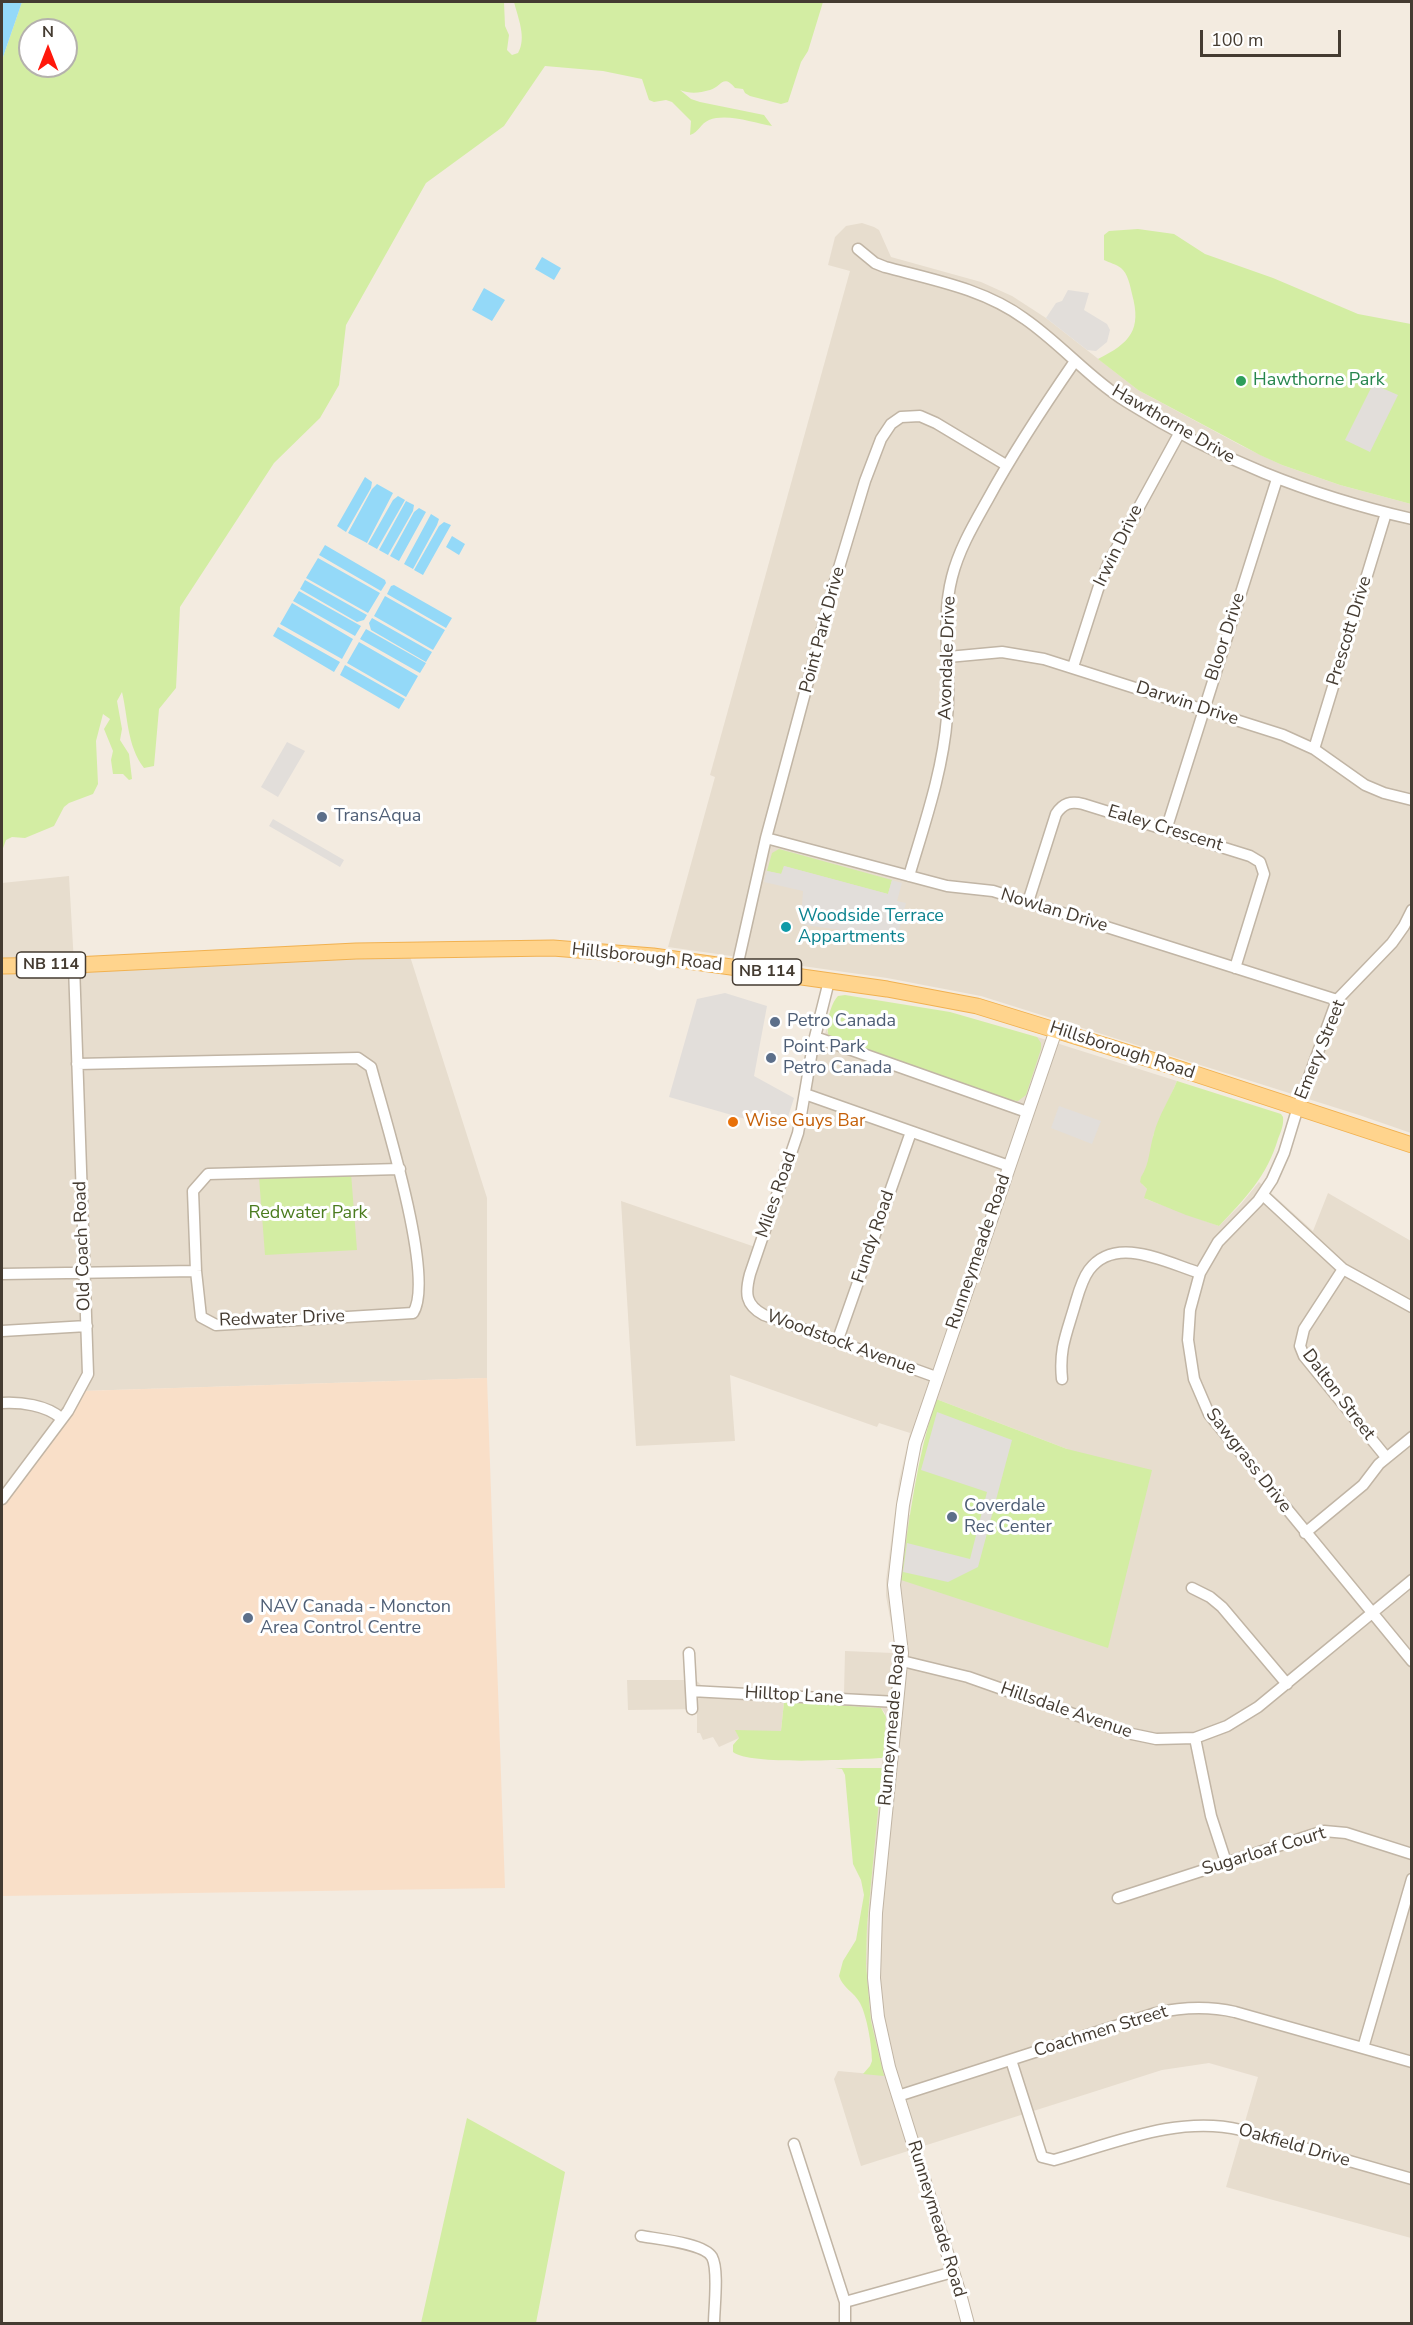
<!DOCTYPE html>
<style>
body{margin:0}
#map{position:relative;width:1413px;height:2325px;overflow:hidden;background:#f3ebe0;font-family:"Nunito Sans",sans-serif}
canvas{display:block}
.frame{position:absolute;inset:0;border:3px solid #443b31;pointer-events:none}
.north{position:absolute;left:18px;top:18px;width:60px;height:60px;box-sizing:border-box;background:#fff;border:2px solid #b4b1ad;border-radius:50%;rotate:0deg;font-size:16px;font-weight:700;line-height:24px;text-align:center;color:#443b31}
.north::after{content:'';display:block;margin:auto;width:21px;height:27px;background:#ff180b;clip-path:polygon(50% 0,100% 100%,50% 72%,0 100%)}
.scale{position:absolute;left:1200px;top:30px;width:141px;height:27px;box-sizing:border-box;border:3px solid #443b31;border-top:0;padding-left:8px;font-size:18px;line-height:21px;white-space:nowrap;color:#443b31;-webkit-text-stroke:4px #fff;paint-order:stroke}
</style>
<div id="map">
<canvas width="1413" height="2325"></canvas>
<div class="frame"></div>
<div class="north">N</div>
<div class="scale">100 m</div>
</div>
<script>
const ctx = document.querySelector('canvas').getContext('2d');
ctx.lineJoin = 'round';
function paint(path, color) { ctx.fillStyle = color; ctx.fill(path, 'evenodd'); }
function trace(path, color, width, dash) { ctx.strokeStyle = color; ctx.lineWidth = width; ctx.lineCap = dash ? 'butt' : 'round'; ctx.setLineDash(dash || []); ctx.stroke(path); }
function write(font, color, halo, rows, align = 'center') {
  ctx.font = font + ' "Nunito Sans",sans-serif'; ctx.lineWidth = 6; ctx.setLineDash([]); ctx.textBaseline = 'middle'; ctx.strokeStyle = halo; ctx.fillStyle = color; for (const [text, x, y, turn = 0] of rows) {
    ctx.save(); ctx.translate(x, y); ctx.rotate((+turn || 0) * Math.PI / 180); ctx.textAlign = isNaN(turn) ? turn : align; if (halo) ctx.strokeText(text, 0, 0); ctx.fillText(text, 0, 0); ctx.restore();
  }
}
paint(new Path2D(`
 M862 223 874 227 879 230 891 257 981 282 1012 296 1046 318 1138 390 1242 446 1282 465 1340 485 1411 504V1133L1359 1115 981 996 887 978 668 947 715 777 710 775 850 271 828 265 835 237 846 226Z
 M69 876 74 964 408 950 487 1198V1378L82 1391 2 1500V883Z
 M827 1028V1032L1016 1101 1037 1037 1034 1036 1177 1081 1153 1136 1152 1149 1142 1184 1147 1189 1146 1199 1219 1226 1241 1204 1259 1182 1313 1231 1328 1193 1411 1241V2238L1226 2187 1258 2077 1209 2063 1162 2070 861 2166 834 2079 838 2071 883 2075 871 2021 866 1964 867 1926 886 1719 885 1713 881 1708 784 1702 781 1731H736L739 1738 719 1747 713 1737 703 1740 700 1733H697V1709L628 1710 627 1680H696L701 1685 706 1686 844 1694 845 1651 893 1653 894 1639 886 1596V1580L899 1481 910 1433 879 1423 877 1427 730 1375 735 1441 636 1446 621 1201 764 1250 807 1123 816 1059ZM936 1399 1067 1449 909 1515 920 1450Z`), '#e7ddce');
paint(new Path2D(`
 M487 1378 505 1888 2 1896V1500L82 1391Z`), '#f9dfc8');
paint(new Path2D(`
 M22 2H504L505 26 509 35 507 50 512 55 518 53C527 38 518 18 514 2H823L808 51 801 62 788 102 781 104 750 96 745 93 743 89 735 88C723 73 721 87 710 90 699 93 690 94 680 90L691 99 700 102 764 115 772 126C754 123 727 113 709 120 700 124 699 132 690 135L691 121 672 102 666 100 654 102 649 100 642 79 603 71 545 66 504 126 426 183 346 325 339 385 320 418 274 463 180 607 176 688 159 709 154 766 144 768C127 746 128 717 122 692L117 701 122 729 120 740 129 754 132 779 129 780 123 774H113L111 760 113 751 104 729 110 719 103 714 96 741 98 784 93 794 69 803 64 807 54 826 25 838 12 837 6 840 2 851V60ZM30 30H66V66H30Z
 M1138 229 1174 234 1205 254 1273 278 1358 314 1411 324V504L1340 485 1282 465 1260 455 1138 390 1098 359C1130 343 1142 330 1132 294 1130 285 1128 274 1121 268 1116 264 1110 263 1104 260V235L1109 231Z
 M779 849 892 880 888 894 784 866 782 874 767 871 772 853Z
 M845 995 950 1012 1037 1037 1041 1043V1049L1026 1095 1018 1101 1008 1100 830 1038C824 1029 830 1004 838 996Z
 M1177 1081 1281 1114 1283 1117C1284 1124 1281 1132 1278 1139 1267 1176 1245 1199 1219 1226L1186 1215 1144 1198 1147 1189 1140 1182 1141 1177C1150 1163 1149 1149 1154 1133 1159 1115 1170 1098 1177 1081Z
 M351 1173 357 1250 265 1255 259 1177Z
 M936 1399 1067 1449 1152 1470 1108 1648 901 1580C909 1518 917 1458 936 1399Z
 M784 1702 881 1708 886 1717 883 1758C856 1759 750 1766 733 1752V1745L739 1738 735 1730 781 1731Z
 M835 1768H882L867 1926 866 1964 871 2021 884 2076 863 2074 870 2066 872 2061C872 2046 867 2016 860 2003 854 1992 843 1988 839 1976L843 1961 856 1940 864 1895 861 1880 853 1864 845 1775 842 1769Z
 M467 2118 565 2172 536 2323H421Z`), '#d3eda3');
paint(new Path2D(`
 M1068 290 1089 293 1084 310 1107 324 1110 330 1107 342 1096 351 1087 350 1046 318 1056 303 1062 301Z
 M1373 384 1398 395 1370 452 1345 440Z
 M287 742 305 751 278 797 261 787Z
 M273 819 344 860 340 867 269 826Z
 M784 866 888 894 892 880 902 883 897 901 906 903 897 938 805 925 801 920 803 891 764 882 767 871 781 874Z
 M725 993 767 1006 754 1076 794 1098 784 1130 669 1097 697 999Z
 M1059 1106 1101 1121 1092 1144 1051 1128Z
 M937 1412 1012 1440 978 1567 948 1582 903 1572 907 1543 970 1559 987 1492 921 1470Z`), '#e2deda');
paint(new Path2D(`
 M2 2H22L2 60Z
 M542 257 561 268 554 280 535 269Z
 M484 288 505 300 492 321 472 310Z
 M365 477 372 482 371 488 346 532 337 526Z
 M377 484 393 493 367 543 348 533 372 489Z
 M398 496 405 500 377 549 368 544 393 500Z
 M406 501 414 505 413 511 388 555 379 550Z
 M419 508 426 512 399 561 390 556 414 512Z
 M431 514 439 519 437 525 413 569 404 564Z
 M444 522 451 525 423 575 414 570 439 526Z
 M452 536 465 544 459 555 446 547Z
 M325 545 385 580 386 583 381 591 319 555Z
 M318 558 380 593 368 613 306 578Z
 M305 580 367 615 364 620 357 622 300 589Z
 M394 585 452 618 446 628 387 594 391 586Z
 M299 591 361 626 355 636 293 601Z
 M385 596 445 630 433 650 374 616Z
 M292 603 353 639 342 659 280 624Z
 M372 618 432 652 426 662 371 630 369 623Z
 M278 627 340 662 334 672 273 636Z
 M366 629 426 663 420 673 360 639Z
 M359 642 418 676 406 697 347 663Z
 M345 665 405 699 399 709 340 675Z`), '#94d9f8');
const minor = new Path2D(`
 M858 249 875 263 885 267C934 280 984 289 1025 319 1061 344 1090 379 1127 402 1217 459 1308 495 1412 519
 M948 657 1002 652 1044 659 1283 735 1314 749 1365 785 1384 793 1412 800
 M1073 667 1098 589 1109 562 1180 432
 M1314 749 1386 513
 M1166 830 1277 479
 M766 838 947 886 993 891 1337 1000
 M909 876C924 825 943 771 947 717 952 671 940 623 952 577 959 549 974 524 988 499 1014 451 1044 406 1075 361
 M1028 902 1056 814C1063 803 1071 801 1083 804L1250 856 1260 862 1264 874 1235 968
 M1412 910 1404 926 1392 943 1337 1000 1298 1107 1284 1153 1272 1180 1258 1201 1218 1242 1200 1273 1190 1310 1188 1340 1194 1379 1209 1414 1412 1661
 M737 967 766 838 835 581 865 481 881 439 891 424 901 417 920 416 936 423 1006 465
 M829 981 813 1045 798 1133 750 1274C745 1293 745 1305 764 1315L936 1377
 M815 1037 1027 1112
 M77 1064 358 1058 371 1067C383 1113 436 1278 413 1313L216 1325 201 1317 196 1271 193 1191 208 1174 400 1169
 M805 1094 1009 1166
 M1263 1195 1343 1269 1412 1307
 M1343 1269 1304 1329 1300 1346 1304 1356 1386 1457
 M2 1274 196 1271
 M2 1331 87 1326
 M837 1342 911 1132
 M1062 1379C1059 1350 1066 1335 1074 1308 1078 1295 1081 1281 1089 1270 1116 1234 1167 1263 1200 1273
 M2 1403C21 1402 46 1405 61 1418
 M2 1499 68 1411 88 1374 74 965
 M1305 1533 1363 1485 1379 1464 1412 1437
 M1192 1588 1210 1597 1222 1607 1287 1684
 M689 1653 692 1709
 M902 1661 968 1677 1127 1733 1156 1739 1195 1738 1227 1726 1258 1707 1412 1580
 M691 1691 897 1702
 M1195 1738 1211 1816 1226 1862
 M1118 1898 1324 1831 1346 1833 1412 1854
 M1363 2048 1412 1879
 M1011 2060 1042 2157 1054 2160C1115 2143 1178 2115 1241 2130L1412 2179
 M898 2096 1156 2013C1183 2007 1208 2006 1235 2012L1412 2062
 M794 2144 845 2302V2324
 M641 2236C657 2239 704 2243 712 2257 719 2270 714 2308 714 2324
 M845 2302 953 2272`);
const tertiary = new Path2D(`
 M968 2324 960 2294 889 2067 878 2017 874 1978 876 1913 902 1653 894 1585 903 1505 915 1443 1056 1030`);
const primary = new Path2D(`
 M2 966 74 965 356 951 553 948 653 956 887 989 977 1006 1165 1064 1412 1145`);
trace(minor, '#c1b5a5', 13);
trace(tertiary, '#c1b5a5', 14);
trace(primary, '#f1b150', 17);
trace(minor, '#fff', 10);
trace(tertiary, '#fff', 12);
trace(primary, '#ffd48d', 15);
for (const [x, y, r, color] of [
 [1241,381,6,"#2e9e5b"],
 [322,817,6,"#5c6f8a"],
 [786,927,6,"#0f9aa8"],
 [775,1022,6,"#5c6f8a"],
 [771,1058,6,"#5c6f8a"],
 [733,1122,6,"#e8710a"],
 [952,1517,6,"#5c6f8a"],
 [248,1618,6,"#5c6f8a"]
]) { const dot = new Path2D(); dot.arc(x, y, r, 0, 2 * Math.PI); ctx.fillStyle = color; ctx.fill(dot); trace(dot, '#fff', 2); }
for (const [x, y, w] of [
 [51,965,69],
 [767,972,69]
]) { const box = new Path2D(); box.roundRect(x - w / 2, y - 13, w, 26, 4.5); ctx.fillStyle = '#fff'; ctx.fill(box); trace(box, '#443b31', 1.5); }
write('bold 16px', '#443b31', null, [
 ["NB 114",51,965],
 ["NB 114",767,972]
]);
write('18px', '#27864d', '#fff', [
 ["Hawthorne Park",1253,381]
], 'left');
write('18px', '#443b31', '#fff', [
 ["Hawthorne Drive",1173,425,30],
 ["Irwin Drive",1119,546,-64],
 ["Point Park Drive",823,630,-75],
 ["Prescott Drive",1350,631,-73],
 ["Bloor Drive",1226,637,-72],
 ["Avondale Drive",948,658,-88],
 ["Darwin Drive",1187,704,18],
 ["Ealey Crescent",1165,829,17],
 ["Nowlan Drive",1054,911,17],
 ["Hillsborough Road",647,958,6],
 ["Emery Street",1321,1050,-68],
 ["Hillsborough Road",1122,1051,18],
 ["Miles Road",777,1195,-71],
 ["Fundy Road",874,1237,-71],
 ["Old Coach Road",83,1246,-92],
 ["Runneymeade Road",979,1252,-71],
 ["Redwater Drive",282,1319,-2],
 ["Woodstock Avenue",841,1343,20],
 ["Dalton Street",1338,1395,53],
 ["Sawgrass Drive",1248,1461,52],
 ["Hilltop Lane",794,1696,3],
 ["Hillsdale Avenue",1066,1711,19],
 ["Runneymeade Road",893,1725,-85],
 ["Sugarloaf Court",1264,1852,-17],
 ["Coachmen Street",1101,2032,-17],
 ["Oakfield Drive",1294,2146,16],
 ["Runneymeade Road",936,2219,73]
]);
write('18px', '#4e5e75', '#fff', [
 ["TransAqua",334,817],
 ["Petro Canada",787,1022],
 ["Point Park",783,1048],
 ["Petro Canada",783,1069],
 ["Coverdale",964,1507],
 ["Rec Center",964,1528],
 ["NAV Canada - Moncton",260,1608],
 ["Area Control Centre",260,1629]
], 'left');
write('18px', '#0d838f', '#fff', [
 ["Woodside Terrace",798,917],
 ["Appartments",798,938]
], 'left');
write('18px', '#c56008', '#fff', [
 ["Wise Guys Bar",745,1122]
], 'left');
write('18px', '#4b7c1f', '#fff', [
 ["Redwater Park",308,1214]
]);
</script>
